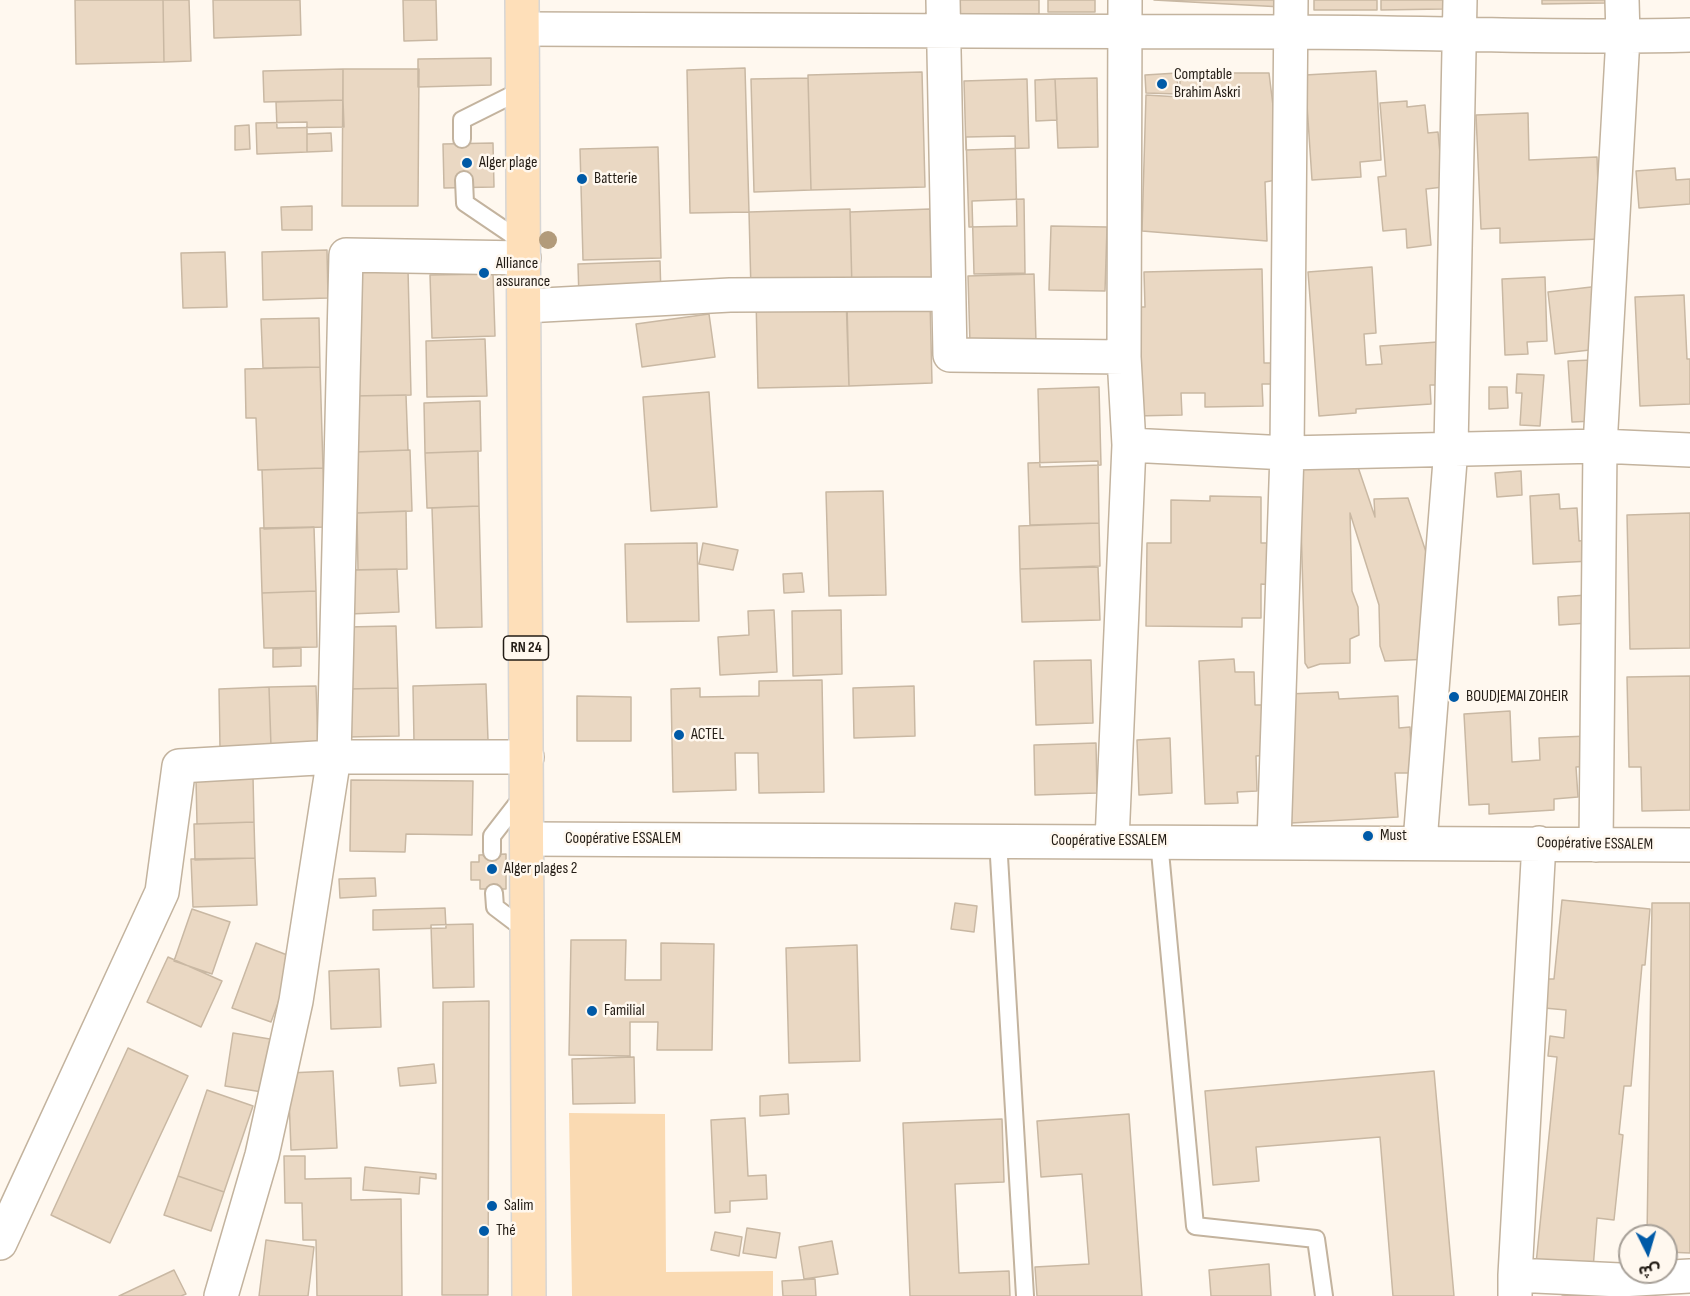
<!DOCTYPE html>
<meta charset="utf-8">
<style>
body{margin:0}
#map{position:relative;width:1690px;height:1296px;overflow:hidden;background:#fff8ef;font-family:"Sofia Sans Condensed","Noto Sans Arabic",sans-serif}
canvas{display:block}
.north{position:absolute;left:1618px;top:1224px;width:60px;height:60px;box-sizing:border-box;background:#fff8ef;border:2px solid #a7a098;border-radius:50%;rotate:175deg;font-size:16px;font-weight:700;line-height:24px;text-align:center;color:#231c15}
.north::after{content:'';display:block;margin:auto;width:21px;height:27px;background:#005aa7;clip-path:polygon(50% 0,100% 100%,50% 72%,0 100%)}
</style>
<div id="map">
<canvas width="1690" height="1296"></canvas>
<div class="north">ش</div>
</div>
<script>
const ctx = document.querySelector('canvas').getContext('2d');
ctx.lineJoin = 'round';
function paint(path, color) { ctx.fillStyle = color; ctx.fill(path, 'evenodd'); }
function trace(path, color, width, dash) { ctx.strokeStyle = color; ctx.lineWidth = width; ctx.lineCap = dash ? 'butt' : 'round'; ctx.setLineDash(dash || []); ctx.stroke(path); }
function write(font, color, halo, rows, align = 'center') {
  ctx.font = font + ' "Sofia Sans Condensed",sans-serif'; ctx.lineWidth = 5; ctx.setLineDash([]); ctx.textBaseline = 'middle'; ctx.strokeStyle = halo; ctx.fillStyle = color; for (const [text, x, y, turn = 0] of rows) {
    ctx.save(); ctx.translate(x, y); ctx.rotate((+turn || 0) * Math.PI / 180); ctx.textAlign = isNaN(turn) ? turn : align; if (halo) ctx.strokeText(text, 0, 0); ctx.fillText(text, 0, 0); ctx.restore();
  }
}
paint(new Path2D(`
 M569 1113 665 1114 666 1272 773 1271V1296H572Z`), '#fadab2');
const building = new Path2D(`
 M75 0H163L164 62 76 64Z
 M163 0H189L191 61 164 62Z
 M213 0H300L301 35 214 38Z
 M403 0H436L437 40 404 41Z
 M956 0H1039V14H956Z
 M1048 0H1095V12H1048Z
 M1154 0H1282V7Z
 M1314 0H1377V10H1314Z
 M1381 0H1443V9L1381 10Z
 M1542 0H1605V3L1542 4Z
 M491 58V85L418 87V59Z
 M745 68 749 212 690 213 687 70Z
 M343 69H419L418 206H342Z
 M343 69V100L264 102 263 71Z
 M1376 71 1381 160 1360 162 1361 177 1312 180 1305 75Z
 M922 72 925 187 811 190 808 75Z
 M1177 73 1178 94 1146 93 1145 75Z
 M1180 73H1269L1282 179 1265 182 1267 241 1142 231 1146 95 1180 97Z
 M808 78 811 190 754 192 751 79Z
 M1097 78 1098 147 1058 148 1055 79Z
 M1027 79 1029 148 966 150 964 81Z
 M1055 79 1057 120 1036 121 1035 80Z
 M343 100 344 127 277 128 276 102Z
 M1407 101V107L1425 105 1428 133 1438 132 1443 187 1426 189 1431 245 1407 248 1406 229 1383 231 1378 177 1386 176 1380 103Z
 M1528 113 1529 160 1597 157 1600 239 1500 243V228L1481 229 1476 115Z
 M307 122V152L257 154 256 123Z
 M249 125 250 149 235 150V126Z
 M331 133 332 151 307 152V134Z
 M1015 136 1017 226 969 227 966 137Z
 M493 143 494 187 444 188 443 144Z
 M658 147 661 258 583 260 580 149Z
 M1675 168 1676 180 1690 179V204L1639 208 1636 171Z
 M1024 199 1025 273 974 274 972 201Z
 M312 206V230H282L281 207Z
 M850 209 852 289 751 291 749 212Z
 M930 209 932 287 852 289 850 212Z
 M1051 226 1107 227 1105 291 1049 290Z
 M327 250 328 298 263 300 262 252Z
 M225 252 227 307 183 308 181 253Z
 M660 261 661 297 579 299 578 264Z
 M1372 267 1376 333 1364 334 1366 365 1382 364 1380 346 1438 342 1442 385H1430L1431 404 1356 409V413L1319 416 1308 272Z
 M408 269 411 395 353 396 355 270Z
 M1262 269 1264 363H1271L1272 384H1262L1263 406 1205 407V393H1181L1182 415 1135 416 1133 307H1145L1144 272Z
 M493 274 495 336 432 338 430 275Z
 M1034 274 1036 342 970 344 968 276Z
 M1545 277 1547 341 1527 342 1528 354 1505 355 1502 279Z
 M1600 286 1607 348 1555 354 1548 292Z
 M1684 295 1687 359H1690V404L1640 406 1635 297Z
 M846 296 849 386 758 388 756 298Z
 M930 301 932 383 849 386 847 304Z
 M709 314 715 357 642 367 636 324Z
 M319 318 320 367 263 368 261 319Z
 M485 339 487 396 427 397 426 341Z
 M1592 360 1595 421 1572 422 1568 361Z
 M320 367 323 468 258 470 256 418H246L245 369Z
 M1517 374 1544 375 1540 426 1520 425 1522 393H1516Z
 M1099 387 1101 465 1040 467 1038 389Z
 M1489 387H1507L1508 408 1489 409Z
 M709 392 717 507 651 511 643 397Z
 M406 395 408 450 355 452 353 396Z
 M480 401 481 451 425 453 424 403Z
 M410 450 412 511 357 513 355 452Z
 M478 451 479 506 427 508 425 453Z
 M1098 461 1099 523 1030 525 1028 463Z
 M1358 467 1375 517 1374 499 1408 498 1427 555 1431 659 1385 661 1380 646 1379 605 1350 513 1352 591 1358 607 1359 635 1350 639V663L1320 664 1308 668 1305 663 1301 524 1295 471 1313 468Z
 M323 468 325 527 264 529 262 470Z
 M1521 471 1522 495 1497 497 1495 473Z
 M883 491 886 595 829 596 826 492Z
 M1559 494 1560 509 1577 508 1579 541 1590 540 1591 561 1533 564 1530 496Z
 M1210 496 1261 497V543H1275V585L1261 584V618H1242V627L1146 626 1147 543H1171V500L1210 501Z
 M479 506 482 627 436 628 432 508Z
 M406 511 407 569 358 570 357 513Z
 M1690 513V648L1630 649 1627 515Z
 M1099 523 1100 566 1020 569 1019 526Z
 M314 527 316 591 262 593 260 528Z
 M697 543 699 621 627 622 625 544Z
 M703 543 738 550 733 570 699 564Z
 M1098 567 1100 620 1022 622 1020 569Z
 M397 569 399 612 349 614 348 570Z
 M802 573 804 592 784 593 783 574Z
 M316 591 317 647 264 648 262 593Z
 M1587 595 1588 623 1559 625 1558 597Z
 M774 610 777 672 720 675 718 637 749 635 748 611Z
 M841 610 842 674 793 676 792 611Z
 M396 626 398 688 348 689 346 627Z
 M301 648V666L273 667V649Z
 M1234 659 1235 672H1254L1255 705H1267L1269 755 1256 756 1257 791 1237 792 1238 803 1205 804 1199 661Z
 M1091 660 1093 723 1036 725 1034 661Z
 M1690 676V810L1642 811 1641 767H1629L1627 677Z
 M822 680 824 792 759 793 758 753H735L736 790 673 792 671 689 700 688V697L759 696V681Z
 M486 684 488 740 414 742 413 686Z
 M316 686 318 746 271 747 269 687Z
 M914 686 915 736 854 738 853 688Z
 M269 687 271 746 220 748 219 689Z
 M398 688 399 736 347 737 346 689Z
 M1338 692 1339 699 1398 696 1399 728 1410 727 1412 773H1395L1398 817 1291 823 1287 694Z
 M577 696 631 697V741H577Z
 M1510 711 1512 762 1540 760 1539 738 1588 736 1590 766 1576 767 1578 797 1554 799V810L1489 814V804L1469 805 1464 714Z
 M1170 738 1172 793 1139 795 1137 740Z
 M1096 743 1097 793 1035 795 1034 745Z
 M253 777 254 822 197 824 196 779Z
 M351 780 473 781 472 835 406 834 405 852 350 851Z
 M254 822 255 858 195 860 194 824Z
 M506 854V889H480V880H471V862H479V855Z
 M255 858 257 905 193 907 191 859Z
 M375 878 376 896 340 898 339 879Z
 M1562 900 1650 909 1645 965H1642L1631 1086H1624L1619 1134 1623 1135 1614 1220 1597 1218 1593 1269 1536 1264 1557 1057 1548 1056 1550 1036 1564 1038 1566 1010 1544 1008 1547 979H1554Z
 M955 903 977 906 974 932 951 929Z
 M1652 903H1690V1253L1666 1252V1236H1647Z
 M445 908 446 928 373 930V910Z
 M192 909 230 922 212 974 174 961Z
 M473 924 474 987 433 988 431 925Z
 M571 940H626L625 980H661V943L714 944 712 1050H657L658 1022H630V1056L569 1055Z
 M256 943 295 958 271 1022 232 1008Z
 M857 945 860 1061 789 1063 786 948Z
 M168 957 222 981 201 1027 147 1002Z
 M379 969 381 1027 331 1029 329 971Z
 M489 1001 488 1295H442L443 1002Z
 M233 1033 270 1039 262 1092 225 1086Z
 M128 1048 188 1076 110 1243 51 1215Z
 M634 1057 635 1103 573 1104 572 1059Z
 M434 1064 436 1083 400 1086 398 1068Z
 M333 1071 337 1148 291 1150 288 1073Z
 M1434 1071 1454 1296H1393L1380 1137 1256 1147 1259 1181 1213 1185 1205 1091Z
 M207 1090 253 1106 224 1192 178 1176Z
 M788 1094 789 1114 760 1116V1096Z
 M1129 1114 1142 1296H1037L1035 1267 1089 1264 1082 1174 1041 1177 1037 1121Z
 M745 1118 748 1176 766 1175 767 1199 730 1201V1212L715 1213 711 1120Z
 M1002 1119 1004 1182 955 1184 959 1273 1009 1271 1010 1296H910L903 1123Z
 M284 1156H305V1179L351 1178V1200L401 1199 402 1296H317L316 1240H303L302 1203H285Z
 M365 1167 436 1174V1179L420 1177 419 1194 363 1190Z
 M178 1176 224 1192 211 1231 164 1215Z
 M747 1228 780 1233 776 1258 743 1253Z
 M715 1232 742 1237 739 1256 711 1250Z
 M266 1240 314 1247 308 1296H259Z
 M832 1241 838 1274 804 1279 799 1247Z
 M1269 1264 1271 1296H1211L1209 1270Z
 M174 1270 186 1294 181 1296H119Z
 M815 1279 816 1296H783L782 1281Z
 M1606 1291V1296H1562Z`);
paint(building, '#ead8c3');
trace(building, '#c9b8a3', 1.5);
const service = new Path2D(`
 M462 139V120L524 89
 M464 180 465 203 524 243
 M998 840 1025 1296
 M1159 841 1195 1226 1316 1239 1324 1296
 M492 852V836L523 796
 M494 893 495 907 528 932`);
const minor = new Path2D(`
 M943 0 950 355 1124 357
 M523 29C779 31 1035 31 1291 32 1424 32 1557 39 1690 35
 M524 258 346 255 334 757H527
 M525 306 730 295 948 294
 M1129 445 1287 453 1600 446 1690 450
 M527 839 1690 845
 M1112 841 1129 445 1124 357 1125 0
 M1274 842 1287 453 1291 0
 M1420 842 1451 448 1460 0
 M1596 845 1600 446 1623 37 1622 0
 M0 1243 162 892 179 766 334 757 296 1001 262 1155 221 1296
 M1515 1275 1539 843
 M1515 1296V1275L1620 1280 1690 1276`);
const primary = new Path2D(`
 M522 0 529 1296`);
trace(service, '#c3b39e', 20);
trace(minor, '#c3b39e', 36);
trace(primary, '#d7d6d5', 36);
trace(service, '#fff', 16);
trace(minor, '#fff', 33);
trace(primary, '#fedfb9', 33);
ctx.fillStyle = '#b29b7b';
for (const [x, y] of [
 [548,240]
]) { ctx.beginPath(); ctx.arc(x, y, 9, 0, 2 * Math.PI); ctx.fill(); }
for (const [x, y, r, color] of [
 [1162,84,6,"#005aa7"],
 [467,163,6,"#005aa7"],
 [582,179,6,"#005aa7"],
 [484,273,6,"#005aa7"],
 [1454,697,6,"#005aa7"],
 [679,735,6,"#005aa7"],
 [1368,836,6,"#005aa7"],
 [492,869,6,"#005aa7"],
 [592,1011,6,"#005aa7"],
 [492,1206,6,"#005aa7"],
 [484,1231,6,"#005aa7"]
]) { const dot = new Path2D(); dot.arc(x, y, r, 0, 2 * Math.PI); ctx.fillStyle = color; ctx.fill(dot); trace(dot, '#fff8ef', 2); }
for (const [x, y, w] of [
 [526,648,45]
]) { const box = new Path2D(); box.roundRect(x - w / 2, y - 12, w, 24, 4.5); ctx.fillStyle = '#fff8ef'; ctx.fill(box); trace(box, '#231c15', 1.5); }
write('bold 15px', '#231c15', null, [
 ["RN 24",526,648]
]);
write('16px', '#231c15', '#fff8ef', [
 ["Comptable",1174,75],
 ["Brahim Askri",1174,93],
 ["Alger plage",479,163],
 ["Batterie",594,179],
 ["Alliance",496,264],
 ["assurance",496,282],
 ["BOUDJEMAI ZOHEIR",1466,697],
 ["ACTEL",691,735],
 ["Must",1380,836],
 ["Alger plages 2",504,869],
 ["Familial",604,1011],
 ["Salim",504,1206],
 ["Thé",496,1231]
], 'left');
write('16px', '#231c15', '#fff8ef', [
 ["Coopérative ESSALEM",623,839],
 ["Coopérative ESSALEM",1109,841],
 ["Coopérative ESSALEM",1595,844,1]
]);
</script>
